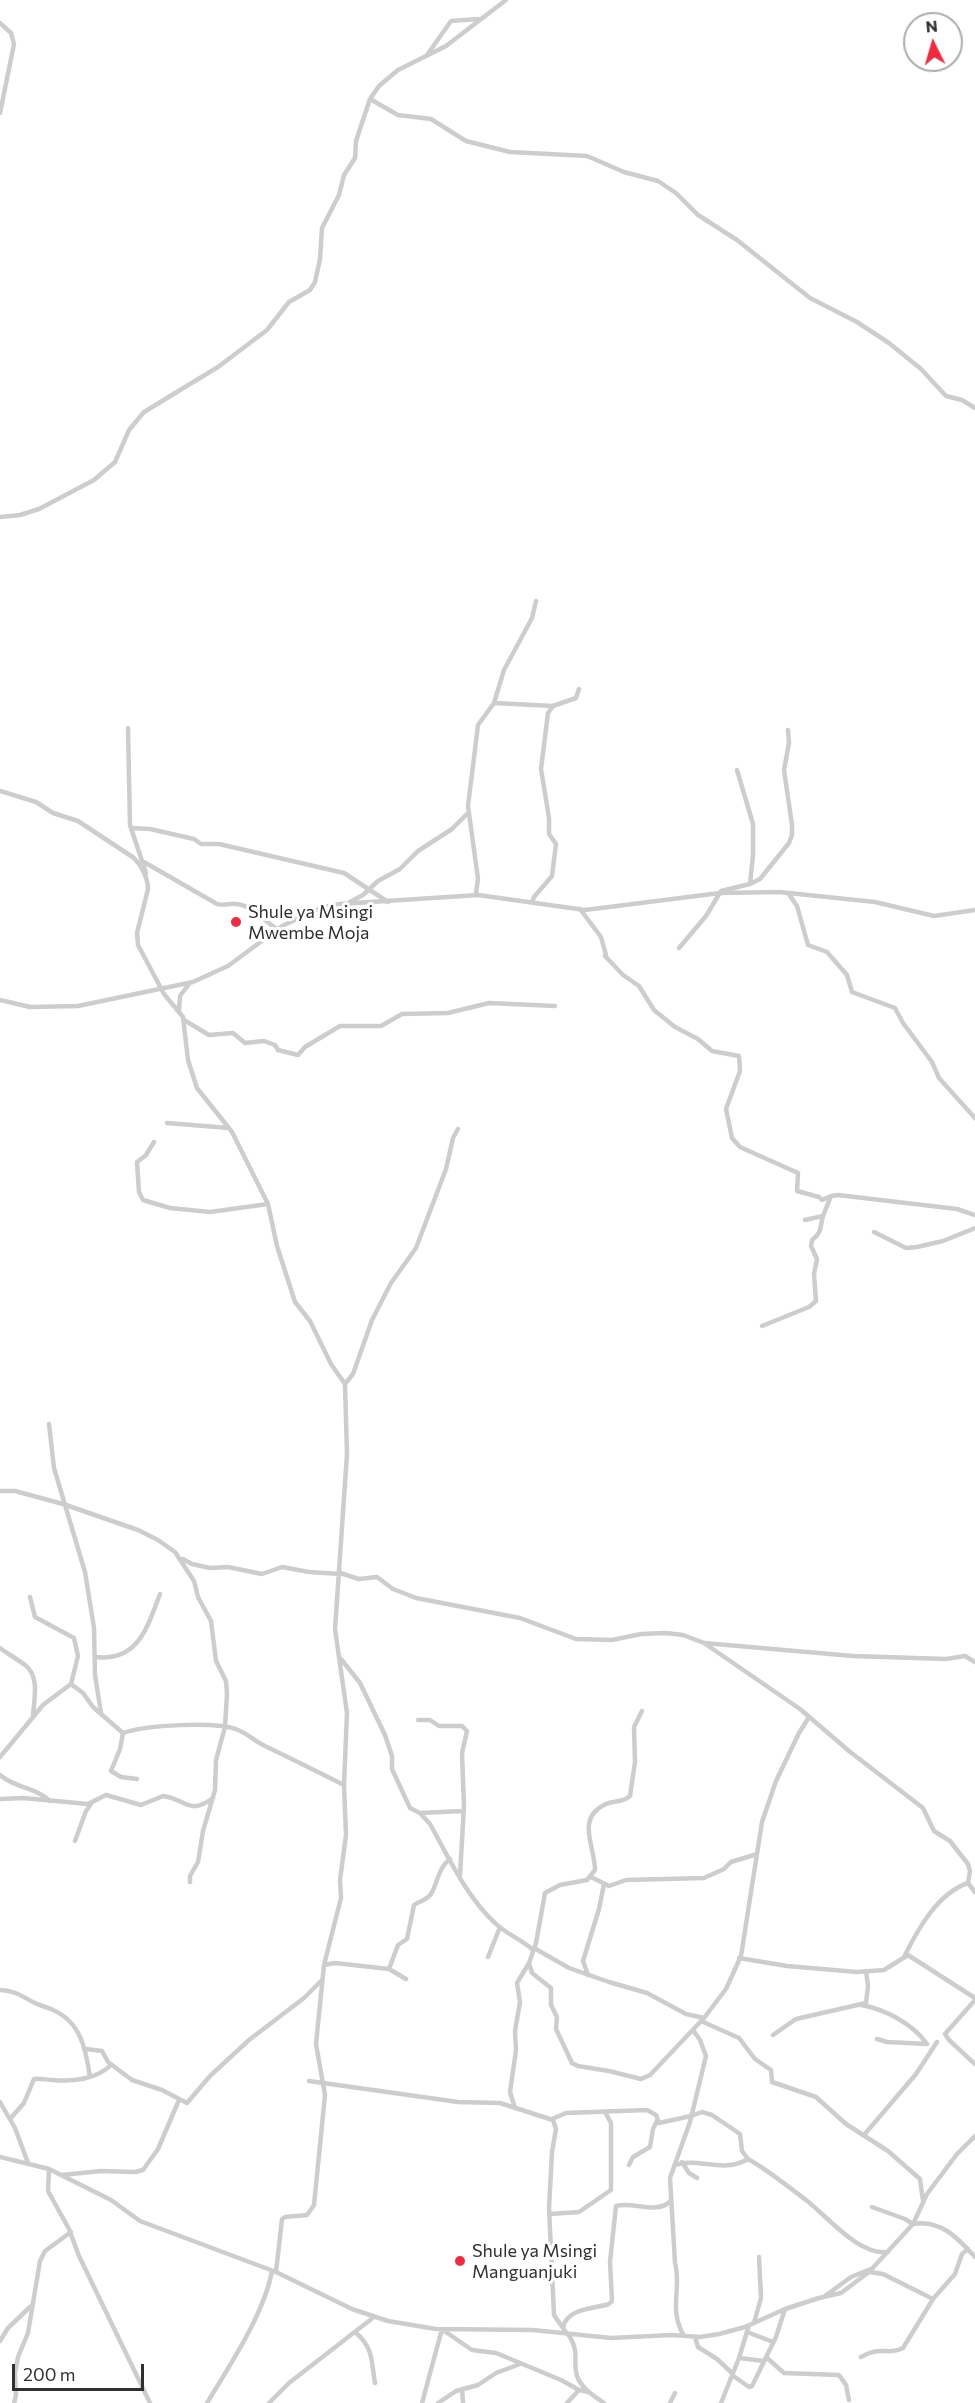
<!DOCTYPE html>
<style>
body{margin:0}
#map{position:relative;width:975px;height:2403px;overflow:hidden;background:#fff;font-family:Commissioner,sans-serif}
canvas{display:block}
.north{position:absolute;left:903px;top:12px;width:60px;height:60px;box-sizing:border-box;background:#fff;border:2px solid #acacac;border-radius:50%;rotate:355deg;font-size:16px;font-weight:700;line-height:24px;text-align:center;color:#303030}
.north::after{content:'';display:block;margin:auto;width:21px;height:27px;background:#ed2b41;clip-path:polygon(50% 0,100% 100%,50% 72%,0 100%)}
.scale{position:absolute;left:12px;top:2364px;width:132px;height:27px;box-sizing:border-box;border:3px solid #303030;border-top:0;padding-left:8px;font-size:18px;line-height:21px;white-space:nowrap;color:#303030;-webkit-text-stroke:4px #fff;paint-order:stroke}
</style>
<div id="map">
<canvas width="975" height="2403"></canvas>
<div class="north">N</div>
<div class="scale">200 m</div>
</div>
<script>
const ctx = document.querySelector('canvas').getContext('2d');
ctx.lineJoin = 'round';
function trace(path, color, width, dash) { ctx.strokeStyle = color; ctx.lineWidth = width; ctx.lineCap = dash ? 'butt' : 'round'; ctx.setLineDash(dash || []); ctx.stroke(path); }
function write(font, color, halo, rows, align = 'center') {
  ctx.font = font + ' Commissioner,sans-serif'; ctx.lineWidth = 6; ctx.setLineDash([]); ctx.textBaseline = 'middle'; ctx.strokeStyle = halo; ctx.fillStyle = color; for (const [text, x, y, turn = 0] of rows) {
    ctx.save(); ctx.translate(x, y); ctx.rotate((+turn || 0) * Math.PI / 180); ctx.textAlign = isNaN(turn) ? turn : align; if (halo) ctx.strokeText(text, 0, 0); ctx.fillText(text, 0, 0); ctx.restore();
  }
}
trace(new Path2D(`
 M0 23 11 33 14 44 0 113
 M427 55 451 21 478 19
 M370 99 398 115 431 119 466 141 510 152 587 156 624 172 658 181 676 193 698 215 737 240 810 298 857 322 889 343 921 369 946 396 962 400 975 408
 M0 517 20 515 39 509 94 480 115 462 129 430 144 412 218 367 267 330 289 302 310 290 315 282 320 259 322 228 339 195 344 175 355 158 356 141 370 99 379 86 398 70 446 46 506 0
 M494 703 553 706 576 698 579 689
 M128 728 130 825 146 873
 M0 791 36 802 53 813 78 821 134 858C141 865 148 878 148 889L137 933 138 945 164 994 183 1017 188 1060 197 1088 232 1132 268 1204 277 1246 295 1302 310 1321 331 1364 345 1384 347 1454 335 1629 347 1713 344 1785 346 1835 340 1880 341 1898 324 1965 316 2044 325 2095 314 2205 307 2215 285 2217 282 2219 276 2272
 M131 828 150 829 194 839 201 844H219L344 873 388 902
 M144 862 217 904C224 906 230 903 236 904 252 905 264 921 277 929
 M750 884 760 879 789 843 792 835V825L784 770 789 743 788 730
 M788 893 797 906 808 945 827 952 847 975 852 992 895 1008 903 1023 932 1062 939 1078 975 1118
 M478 895 476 893 478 879 468 806 478 725 494 703 504 670 532 618 536 601
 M350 902 363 895 378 881 400 869 418 851 452 829 468 813
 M532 902 534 897 552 876 556 844 549 834V818L541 769 548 713 553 706
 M580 909 601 937 606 955
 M679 948 706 916 721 891 750 884 753 855V824L737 770
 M605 956 623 975 639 986 654 1010 675 1027 698 1039 712 1051 739 1056 740 1071 726 1109 732 1138 740 1147 798 1173 797 1191 819 1197 822 1200 831 1196
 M0 1000 30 1007 78 1006 193 982 228 966 282 926 323 907 340 904 478 895 585 910 720 893 779 892 875 902 934 916 975 910
 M179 1011 180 996 189 984
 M184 1020 209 1035 233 1033 245 1043 264 1041 275 1045 278 1050 298 1055 305 1047 340 1026H381L402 1014 448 1013 489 1003 555 1006
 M167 1123 229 1128
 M154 1142 146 1155 137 1162 139 1192 143 1200 170 1208 210 1212 268 1204
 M805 1220 823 1216 831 1196 838 1195 957 1209 975 1215
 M874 1232 906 1248 917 1247 943 1241 975 1228
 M762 1326 809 1307 816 1301 814 1274 817 1259 811 1246 812 1240C822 1233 820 1227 823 1216
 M345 1384 353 1374 372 1320 391 1283 416 1248 446 1169 453 1138 458 1129
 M49 1424 54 1468 85 1572 94 1628 95 1675 101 1713
 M0 1491H15L63 1504 138 1530 158 1540 175 1552 194 1581 198 1597 211 1621 216 1661 226 1681 227 1694 225 1727 216 1760 215 1790 203 1831 198 1862 190 1876V1882
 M183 1559 192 1564 210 1568 228 1567 262 1574 282 1567 309 1572 340 1574
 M340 1573 359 1579 377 1577 393 1589 416 1598 520 1618 576 1639 612 1640 641 1634 666 1633 683 1635 704 1643 800 1709 849 1751 923 1808 934 1831 950 1841 968 1864 970 1871 968 1883 975 1892
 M704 1643 853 1656 946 1659 965 1656 975 1662
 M0 1648C8 1654 17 1659 25 1665 40 1676 34 1700 33 1716
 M95 1657C138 1662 147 1628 160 1594
 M341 1659 360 1683 385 1735 392 1756V1769L410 1808 420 1813 430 1824C449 1858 466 1896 495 1923 506 1934 521 1939 533 1950
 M71 1684 83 1693 93 1707 123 1733
 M418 1720H430L439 1726H462L467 1731 462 1753 464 1806 460 1875
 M123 1733C146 1725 216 1721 238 1730 248 1734 256 1742 265 1746 292 1759 318 1772 344 1785
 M123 1733 120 1749 111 1771 121 1777 137 1779
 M0 1757 43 1705 71 1684 78 1656 74 1638 35 1617 30 1597
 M0 1775C14 1788 36 1787 50 1801
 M0 1799 23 1798 88 1804 106 1795 141 1805 163 1796C186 1799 189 1816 213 1798
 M420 1813 463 1811
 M75 1841 86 1811 91 1804
 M591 1877 609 1886 626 1880 704 1878 724 1869 731 1862 757 1854
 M534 1948 569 1968 609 1982 647 1993 686 2014 704 2018
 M905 1955C918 1929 938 1893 968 1883
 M488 1957 500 1927
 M739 1958 787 1966 857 1972 884 1970 908 1955 975 1998
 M529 1963 532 1973 551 1988V2005L557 2017 556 2029 572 2063 578 2066 609 2071 641 2079 650 2075 704 2018 726 1989 741 1956 762 1822 776 1781 799 1733 809 1717
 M324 1965 335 1963 389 1969 406 1979
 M389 1969 398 1945 407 1939 414 1905C420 1901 427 1900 431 1894 438 1882 438 1868 450 1859
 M588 1975 583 1961 599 1909 604 1884
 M0 1990C14 1990 23 1997 35 2003 41 2006 47 2007 53 2010 81 2022 86 2050 90 2077
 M975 2000 945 2034 949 2040 975 2064
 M861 2005C885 2009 913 2024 927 2044
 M701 2021 739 2038 755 2059 771 2070 772 2082 816 2097 846 2124 888 2151 920 2179 923 2201
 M773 2035 796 2019 866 2003 868 1986 866 1971
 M877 2039 887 2042 927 2044
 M86 2049 102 2051 108 2062 132 2080 162 2090 187 2103 210 2076 249 2040 304 1998 322 1980
 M309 2081 458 2102 500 2103 553 2120 556 2129 552 2152 549 2208 554 2315 567 2334
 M0 2102 15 2128 28 2163
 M515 2108 510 2092 516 2050 515 2031 520 2002 517 1983 529 1963 536 1943 545 1893 560 1885 587 1880 595 1870C595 1847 576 1819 604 1805 613 1800 623 1803 630 1796L635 1762 634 1727 642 1711
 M691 2116 702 2112 712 2115 740 2134 742 2151 748 2159C768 2170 787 2186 806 2200 827 2216 859 2256 888 2252
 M10 2119 24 2103 34 2079C40 2078 47 2080 53 2080 73 2082 97 2079 111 2065
 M552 2119 566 2113 647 2110 656 2115 659 2123 691 2116
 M864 2135 916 2074 937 2042
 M0 2157 49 2169 111 2200 140 2221 276 2272 352 2309 388 2321 436 2329 533 2330 611 2338 672 2335 700 2337 719 2334 745 2327 785 2309 819 2298 841 2293 869 2272 913 2224C940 2219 958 2238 975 2257
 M682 2162 689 2173 697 2178
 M629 2165 633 2157 650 2147 653 2129 657 2121
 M675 2165C698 2157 723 2174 748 2159
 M49 2169 48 2191 69 2229 79 2256 150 2403
 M62 2175 101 2171 135 2172 143 2170 158 2149 179 2100
 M872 2207 905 2219 913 2224 927 2194 957 2154 975 2136
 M550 2214 579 2212 611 2190V2123L605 2112
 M869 2272 883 2274 933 2299
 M825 2296 851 2277 871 2269
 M754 2323 761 2298 759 2257
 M563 2328C566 2308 594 2309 609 2304L612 2301 610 2262 616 2206C634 2201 656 2215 671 2201
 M443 2330 472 2350 496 2353 561 2380 579 2390 589 2392
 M355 2332C374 2348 371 2361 375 2383
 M747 2332 773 2342
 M568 2334C581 2354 572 2360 577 2376 581 2388 594 2396 604 2403
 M684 2336C668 2309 682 2288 675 2263L670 2178 690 2122 706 2056 700 2040 693 2030
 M695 2337 698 2347 717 2359 732 2373
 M0 2341 8 2328 30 2307
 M766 2357 784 2373 839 2375 846 2385 849 2400
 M861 2357C881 2345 888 2356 903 2348L933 2299 955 2274 962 2254 968 2249
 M739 2358 764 2361
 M732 2375 749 2387 752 2386 776 2337 785 2309
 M462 2389 463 2403
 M14 2403 16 2395 15 2373 18 2357 28 2333 40 2261 45 2251 71 2232
 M207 2403C230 2365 264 2314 272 2271
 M269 2403 289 2383 374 2317
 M422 2403 442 2329
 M438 2403 456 2391 478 2385 496 2373 520 2364
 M567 2403 579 2390
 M670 2403 675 2393
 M721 2403 739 2358 749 2325`), '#cdcdcd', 4.5);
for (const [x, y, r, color] of [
 [236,922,6,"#ed2b41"],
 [460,2261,6,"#ed2b41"]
]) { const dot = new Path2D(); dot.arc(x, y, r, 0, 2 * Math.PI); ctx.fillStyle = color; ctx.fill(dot); trace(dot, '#fff', 2); }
write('18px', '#303030', '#fff', [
 ["Shule ya Msingi",248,912],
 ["Mwembe Moja",248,933],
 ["Shule ya Msingi",472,2251],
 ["Manguanjuki",472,2272]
], 'left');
</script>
